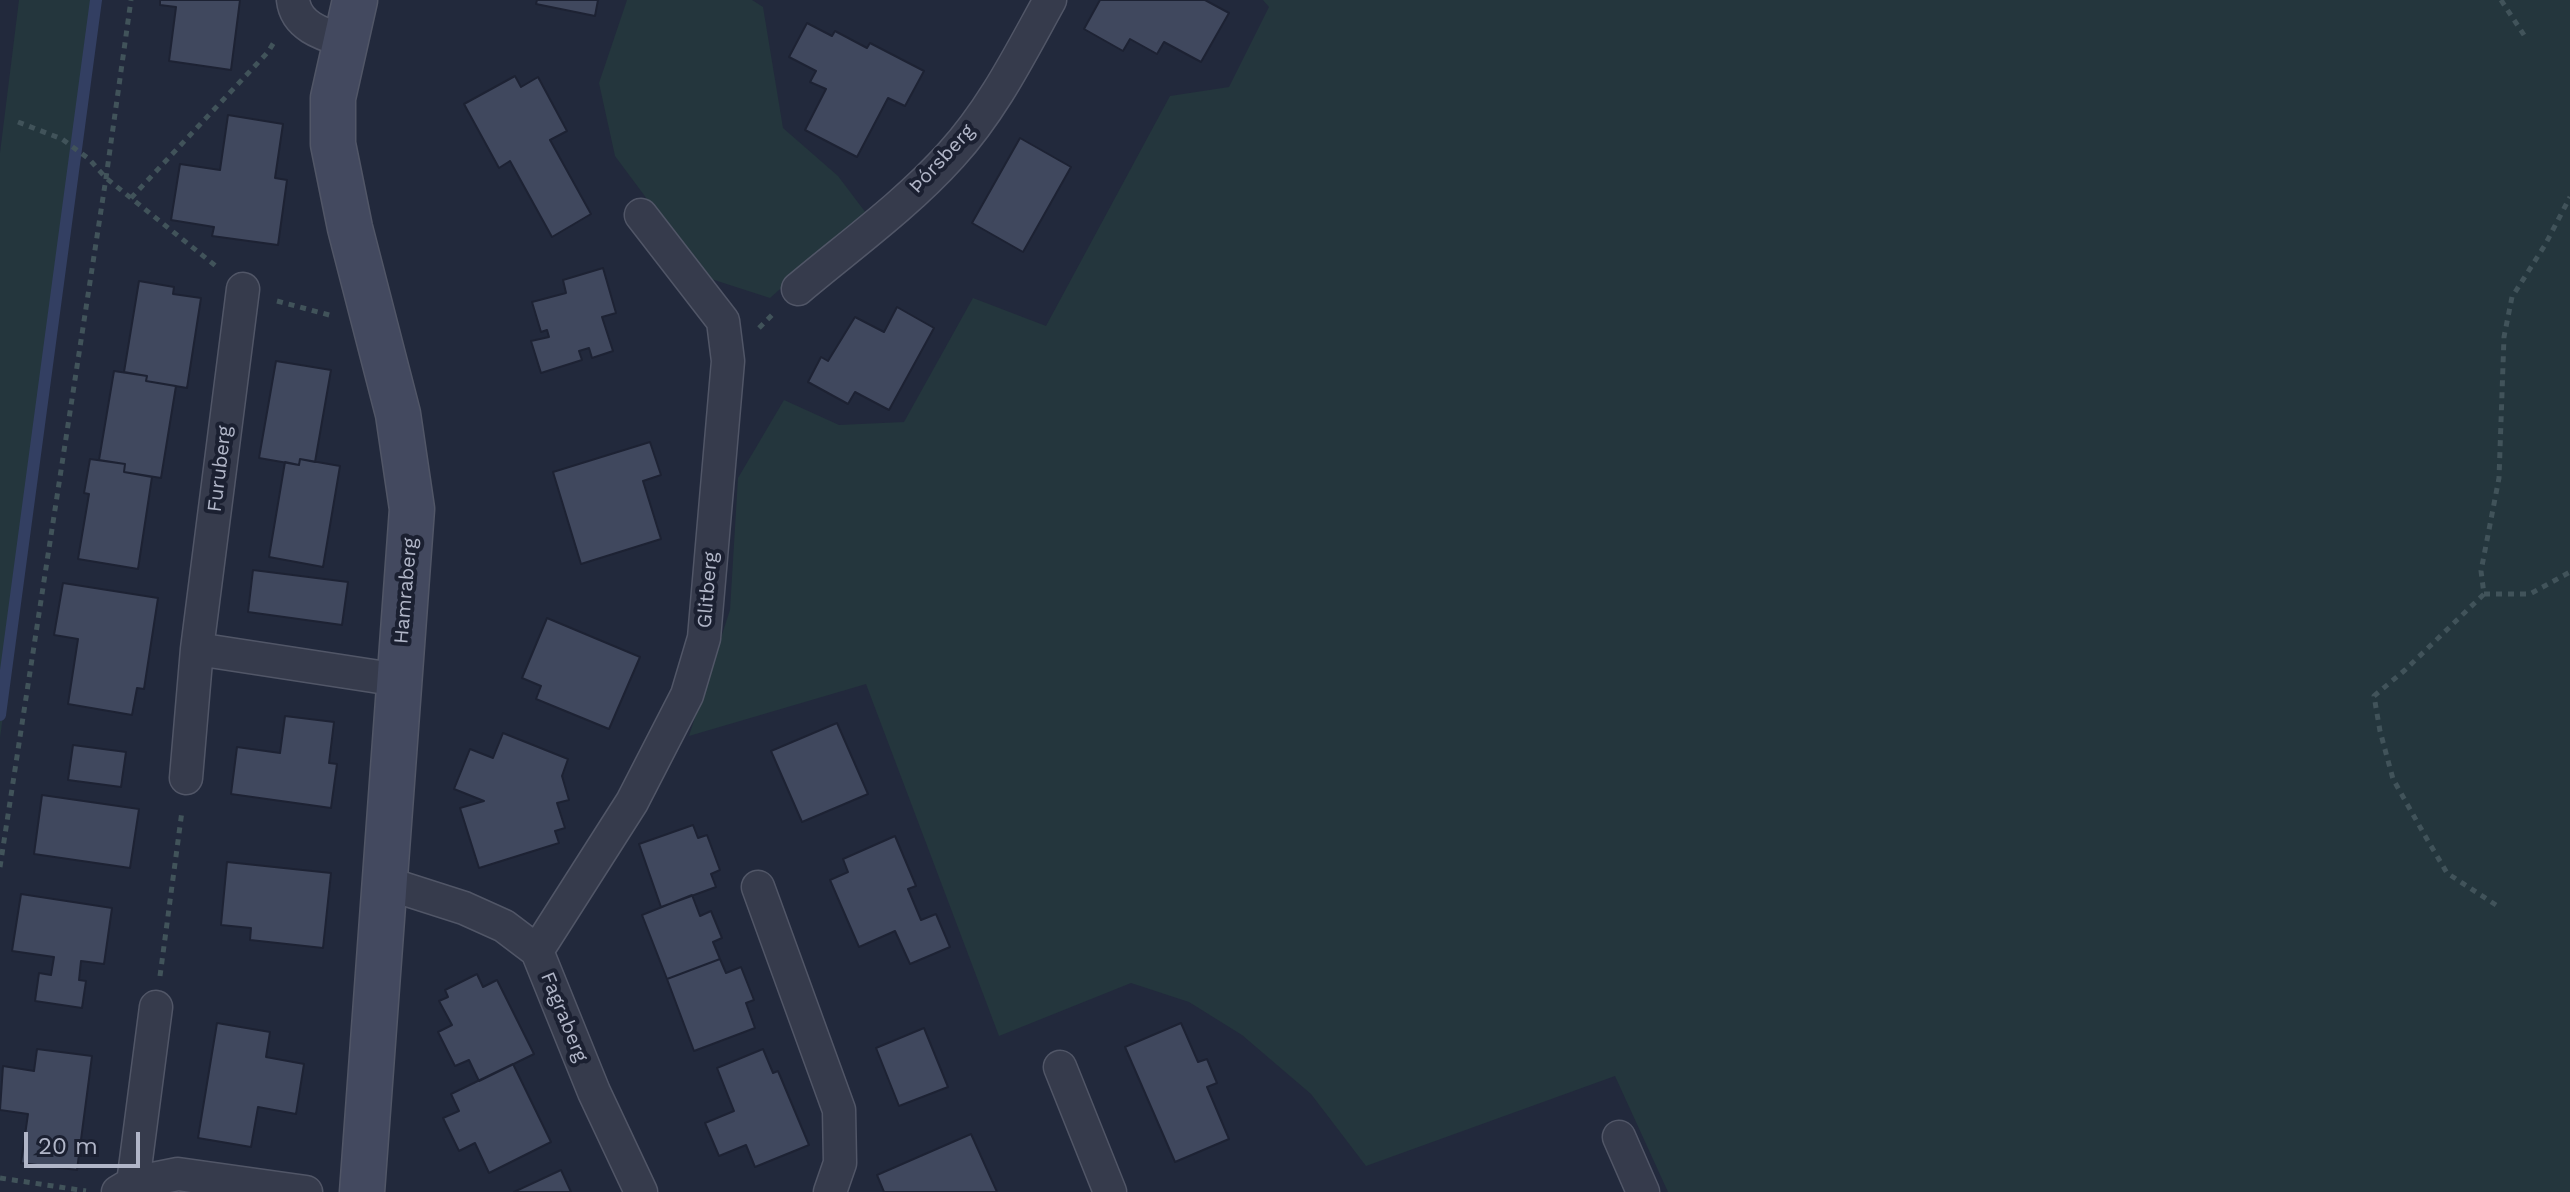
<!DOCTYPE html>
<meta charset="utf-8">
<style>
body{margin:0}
#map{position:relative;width:2570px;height:1192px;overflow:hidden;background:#22293c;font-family:"Work Sans",sans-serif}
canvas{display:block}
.scale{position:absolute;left:24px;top:1132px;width:116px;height:36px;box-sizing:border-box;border:4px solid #b1b6c8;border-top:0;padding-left:10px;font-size:24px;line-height:28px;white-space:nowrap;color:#b1b6c8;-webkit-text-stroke:6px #1b2031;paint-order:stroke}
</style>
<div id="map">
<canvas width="2570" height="1192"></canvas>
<div class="scale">20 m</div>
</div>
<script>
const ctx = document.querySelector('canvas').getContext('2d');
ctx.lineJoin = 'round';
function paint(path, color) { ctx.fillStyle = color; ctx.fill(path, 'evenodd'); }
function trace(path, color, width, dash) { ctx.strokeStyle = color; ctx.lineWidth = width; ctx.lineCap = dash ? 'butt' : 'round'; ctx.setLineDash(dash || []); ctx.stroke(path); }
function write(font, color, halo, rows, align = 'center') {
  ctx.font = font + ' "Work Sans",sans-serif'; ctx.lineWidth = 8; ctx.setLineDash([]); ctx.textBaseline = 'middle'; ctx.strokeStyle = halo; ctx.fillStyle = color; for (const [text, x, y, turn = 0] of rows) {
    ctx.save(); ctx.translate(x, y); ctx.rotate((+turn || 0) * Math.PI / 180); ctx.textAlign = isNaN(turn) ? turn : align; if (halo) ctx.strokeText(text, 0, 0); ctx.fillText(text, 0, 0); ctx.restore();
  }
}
paint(new Path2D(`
 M19 0H99L0 738V153Z
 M627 0H752L763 7 783 128 838 176 866 213 770 298 705 277 615 156 599 83Z
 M1263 0H2570V1192H1668L1615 1076 1366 1166 1311 1094 1242 1035 1189 1002 1131 983 999 1036 866 684 689 736 730 610 738 478 784 400 839 425 904 422 973 298 1046 326 1170 96 1229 87 1269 7Z`), '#24363d');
trace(new Path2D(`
 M0 715 96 0`), '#333f62', 12);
const building = new Path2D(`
 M160 0H240L231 70 169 61 176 7 160 5Z
 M537 0H598L595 16 536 4Z
 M1100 0H1205L1229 13 1201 62 1164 42 1157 54 1130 39 1123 51 1084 29Z
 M807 23 832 36 835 31 867 48 870 43 924 71 905 106 888 98 857 157 805 130 826 89 810 82 816 71 789 57Z
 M515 76 521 87 538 77 567 131 550 140 591 214 552 237 510 161 499 168 464 104Z
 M228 115 283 124 275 178 287 180 278 245 212 236 214 227 171 220 180 164 220 170Z
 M1020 138 1071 167 1023 252 972 223Z
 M603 268 616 313 602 317 613 351 592 358 589 348 579 351 582 360 541 373 531 341 549 337 547 330 541 332 532 302 566 293 563 280Z
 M139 281 174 287 173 294 201 298 187 388 146 381 147 376 124 372Z
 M897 307 934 328 889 410 855 392 848 404 808 382 821 357 828 361 855 317 884 332Z
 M276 361 331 370 315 462 300 459 299 465 259 458Z
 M114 371 147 376 146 381 176 386 161 478 124 472 125 464 99 460Z
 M650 442 661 475 643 481 661 539 581 564 553 472Z
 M90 459 125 464 124 472 152 477 138 569 78 559 89 494 84 493Z
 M300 459 340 466 323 567 269 557 285 462 299 465Z
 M253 570 348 582 342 625 248 612Z
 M63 583 158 598 144 689 137 688 132 715 68 704 78 639 54 635Z
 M547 618 640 657 609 729 536 699 541 686 522 678Z
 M285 716 334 722 329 763 337 764 331 808 231 794 237 747 280 753Z
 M837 723 868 794 802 822 771 751Z
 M503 733 568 759 562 776 569 800 557 803 565 828 555 831 559 843 479 868 460 808 484 801 454 789 470 749 493 758Z
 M73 745 126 752 121 787 68 780Z
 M42 795 139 809 130 868 34 854Z
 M693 825 698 838 707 835 720 870 711 874 716 887 661 907 639 844Z
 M895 836 916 886 908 889 921 920 936 914 950 947 910 964 895 931 859 947 830 880 848 872 843 859Z
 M227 862 331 873 323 948 250 940 251 928 221 925Z
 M21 894 112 908 104 964 81 961 79 980 86 981 82 1008 35 1001 39 973 51 975 54 957 12 951Z
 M692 895 700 916 711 911 722 938 713 942 720 959 667 979 642 915Z
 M720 959 726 973 741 967 754 1000 746 1003 755 1028 694 1051 667 979Z
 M477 974 483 987 497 980 534 1054 479 1081 469 1060 455 1066 438 1032 452 1025 439 1001 448 997 445 990Z
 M217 1023 270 1032 266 1057 304 1064 296 1114 258 1107 251 1147 198 1138Z
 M1181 1023 1198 1062 1207 1059 1217 1083 1207 1087 1229 1139 1175 1162 1125 1047Z
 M924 1028 948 1087 899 1106 876 1048Z
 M37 1049 92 1056 77 1170 21 1163 28 1114 0 1110 3 1066 34 1071Z
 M763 1049 773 1073 778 1071 809 1145 755 1167 746 1145 719 1156 705 1123 734 1111 717 1068Z
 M513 1064 551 1142 489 1173 475 1143 459 1151 443 1118 459 1111 451 1094Z
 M971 1134 997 1192H884L877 1175Z
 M561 1170 571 1192H514Z`);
paint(building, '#40485e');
trace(building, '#1d2233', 2);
const street = new Path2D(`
 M293 0C296 26 322 34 344 41
 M798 289C849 246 906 205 951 155 993 109 1020 54 1050 0
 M197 649 399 680
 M186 778 197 649 243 289
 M386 883 464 908 504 926 537 951 594 1092 641 1192
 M758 887 839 1110 840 1163 830 1192
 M537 951 632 802 687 695 704 638 728 361 723 321 641 215
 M1060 1067 1110 1192
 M1619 1137 1643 1192
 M133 1183 178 1174 306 1192
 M118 1192 133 1183 156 1007`);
const secondary = new Path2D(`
 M355 0 333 98V144L350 228 398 414 412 509 362 1192`);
trace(street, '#515667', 35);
trace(secondary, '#515667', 47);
trace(new Path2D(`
 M2501 0 2524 35
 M18 122 62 139 89 159 106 178 217 267
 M131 198 268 52 276 39
 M277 301 333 316
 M759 328 775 312
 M2484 594H2530L2570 572
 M0 867 106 178 131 0
 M2496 905 2447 873 2424 834 2393 779 2380 731 2374 696 2405 670 2484 594 2481 571 2499 478 2504 337 2512 297 2545 245 2570 197
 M160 976 182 811
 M0 1178 86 1191`), '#41535a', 5, [6, 6]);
trace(street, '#363b4c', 32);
trace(secondary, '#43495f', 44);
write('20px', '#b1b6c8', '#1b2031', [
 ["Þórsberg",942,159,-47],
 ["Furuberg",220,469,-83],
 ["Glitberg",708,590,-85],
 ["Hamraberg",406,591,-85],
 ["Fagraberg",564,1017,68]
]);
</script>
